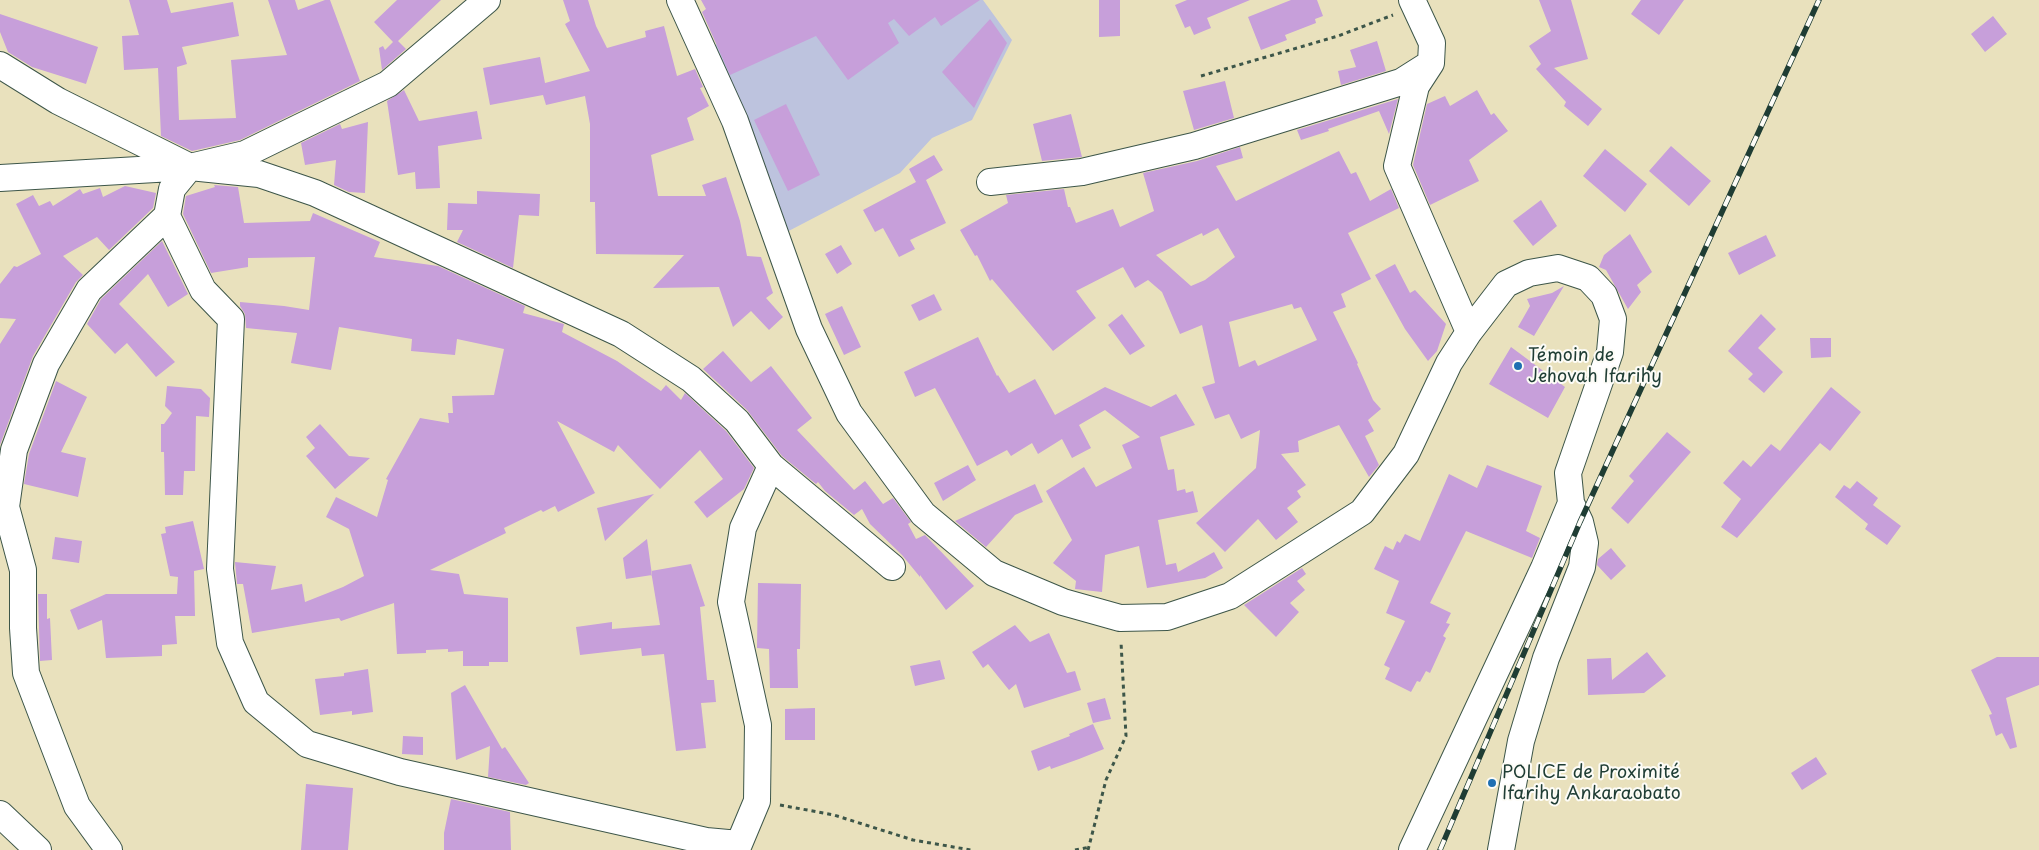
<!DOCTYPE html>
<meta charset="utf-8">
<style>
body{margin:0}
canvas{display:block;background:#e9e1bd}
</style>
<canvas width="2039" height="850"></canvas>
<script>
const ctx = document.querySelector('canvas').getContext('2d');
ctx.lineJoin = 'round';
function paint(path, color) { ctx.fillStyle = color; ctx.fill(path, 'evenodd'); }
function trace(path, color, width, dash) { ctx.strokeStyle = color; ctx.lineWidth = width; ctx.lineCap = dash ? 'butt' : 'round'; ctx.setLineDash(dash || []); ctx.stroke(path); }
function write(font, color, halo, rows, align = 'center') {
  ctx.font = font + ' "Playpen Sans",sans-serif'; ctx.lineWidth = 4; ctx.setLineDash([]); ctx.textBaseline = 'middle'; ctx.strokeStyle = halo; ctx.fillStyle = color; for (const [text, x, y, turn = 0] of rows) {
    ctx.save(); ctx.translate(x, y); ctx.rotate((+turn || 0) * Math.PI / 180); ctx.textAlign = isNaN(turn) ? turn : align; if (halo) ctx.strokeText(text, 0, 0); ctx.fillText(text, 0, 0); ctx.restore();
  }
}
paint(new Path2D(`
 M821 0H983L1012 40 972 120 932 138 900 173 781 235 710 47 805 9Z`), '#bdc3de');
paint(new Path2D(`
 M129 0H167L171 13 233 2 239 36 182 47 187 64 177 67 179 120 236 118 231 60 287 55 268 0H295L298 10 325 0H330L360 81 240 140 192 151 161 136 158 68 124 70 122 36 139 35Z
 M397 0H441L398 41 406 49 382 70 379 48 383 46 385 50 393 42 374 22Z
 M563 0H588L596 26 607 48 646 37 645 31 664 26 677 76 695 69 703 87 700 88 709 106 687 118 694 140 651 155 658 196H706L702 185 726 177 740 221 747 256 761 257 773 293 766 298 783 317 769 330 751 311 733 327 719 287 653 288 684 255 596 254 595 202H590V124L585 96 546 105 543 95 490 105 483 68 540 57 545 83 590 71 565 24 570 21Z
 M701 0H980L941 26 935 17 909 36 894 19 888 23 899 43 848 80 816 36 730 75 702 12 706 9Z
 M1099 0H1120V36L1099 37Z
 M1187 0H1250L1207 18 1211 28 1194 35 1190 26 1185 28 1175 5Z
 M1291 0H1317L1323 16 1315 19 1316 23 1285 35 1287 40 1261 50 1248 17Z
 M1539 0H1571L1588 59 1554 68 1602 109 1588 126 1564 106 1566 102 1536 69 1541 64 1529 46 1551 31Z
 M1641 0H1684L1659 35 1631 14Z
 M0 14 98 47 86 84 32 67 8 52 0 32Z
 M1993 16 2007 34 1985 52 1971 34Z
 M990 19 1007 43 974 108 942 72Z
 M1377 41 1386 71 1341 85 1338 71 1356 67 1350 50Z
 M1225 81 1234 118 1194 130 1183 91Z
 M404 90 419 121 477 111 482 139 438 146 440 188 416 189 415 172 398 175 387 101Z
 M1477 90 1491 115 1494 113 1508 131 1469 160 1479 181 1430 205 1413 165 1427 104 1445 96 1450 106Z
 M1398 99 1389 134 1379 111 1328 129 1329 131 1301 140 1297 130Z
 M786 104 820 175 788 191 754 120Z
 M1071 114 1082 157 1042 161 1033 124Z
 M368 122 365 193 349 192 334 185 336 160 305 165 301 143 340 124 342 129Z
 M1671 146 1711 181 1689 206 1649 171Z
 M1240 147 1243 158 1216 166 1236 201 1339 151 1351 174 1356 172 1370 201 1391 189 1399 208 1348 233 1371 279 1341 294 1346 307 1333 312 1358 363 1357 364 1373 400 1381 409 1368 420 1374 431 1365 436 1379 465 1369 477 1339 425 1298 441 1299 452 1281 454 1306 485 1297 491 1301 497 1287 508 1298 522 1276 540 1258 519 1225 552 1196 523 1256 468 1260 430 1241 439 1229 414 1215 419 1202 387 1215 383 1202 325 1180 334 1162 292 1148 280 1135 288 1123 267 1076 291 1096 318 1053 351 992 279 990 281 977 255 975 256 960 230 1008 203 1006 195 1064 189 1068 207H1070L1076 223 1113 209 1120 227 1154 211 1143 173 1197 161ZM1218 228 1235 257 1205 280 1191 286 1156 255 1202 233 1203 236ZM1292 304 1294 309 1301 307 1317 340 1258 366 1255 360 1239 367 1229 322Z
 M1605 149 1647 184 1625 212 1583 176Z
 M934 155 943 170 926 180 946 223 910 240 915 249 899 257 883 228 875 232 863 210 916 182 909 169Z
 M214 185 238 187 244 223 310 221 313 213 380 242 374 257 438 266 525 306 523 313 564 324 562 332 617 361 661 391 666 385 681 400 685 393 726 431 754 468 744 489 707 518 694 502 723 479 700 450 660 489 618 445 614 452 557 421 595 493 558 512 555 506 543 512 541 510 504 528 506 533 430 570 459 574 464 594 508 598V662H489V666H463V651L448 652V649L426 650V653L397 654 394 603 341 621 339 618 252 633 243 584H237L235 562 276 566 271 590 302 584 305 602 343 587 364 576 349 529 326 517 336 497 377 517 388 480 386 479 420 418 449 423 448 413H453L452 396 494 395 504 349 457 339 455 355 411 351 412 339 339 327 331 370 291 363 297 333 246 328 245 314 240 306V302L284 306 309 310 315 257 248 258V267L211 273 183 214 186 196 215 187Z
 M125 186 156 193 153 208 109 250 97 237 63 256 83 275 76 282 33 356 0 445V344L16 319 0 318V284L14 266 17 267 41 254 16 204 33 195 39 206 50 201 53 206 80 189 83 194 100 188 103 197Z
 M477 191 540 194 539 216 519 215 513 268 457 242 463 230H447L448 203 477 204Z
 M1541 200 1557 226 1533 246 1513 221Z
 M1630 234 1652 272 1637 285 1641 292 1628 309 1606 270 1599 267 1604 255Z
 M1766 235 1776 256 1739 275 1728 253Z
 M162 241 188 294 168 307 148 274 119 304 175 362 156 377 127 343 115 354 87 324 101 299Z
 M841 245 852 264 837 274 825 254Z
 M1395 264 1410 293 1415 290 1446 324 1437 351 1428 361 1405 329 1375 275Z
 M1564 286 1534 336 1518 327 1530 306 1527 299 1552 293Z
 M934 294 942 310 919 321 911 305Z
 M842 306 861 347 844 355 825 314Z
 M1122 314 1145 346 1130 355 1108 325Z
 M1761 314 1776 329 1758 348 1783 372 1764 393 1748 379 1753 374 1728 351Z
 M978 337 997 376 998 375 1009 393 1035 379 1055 415 1105 387 1151 407 1176 394 1195 425 1160 437 1168 470 1174 469 1177 491 1185 489 1186 493 1193 491 1198 512 1158 520 1166 565 1176 563 1178 572 1214 552 1223 568 1205 578 1147 588 1139 546 1105 555 1102 592 1075 589 1076 581 1053 563 1072 540 1046 491 1084 467 1096 487 1132 468 1122 445 1140 437 1105 410 1079 425 1091 448 1072 458 1062 439 1038 454 1032 443 1011 456 1007 450 977 466 935 388 915 397 904 372Z
 M1810 338H1831V357L1811 358Z
 M1511 347 1565 387 1548 418 1489 384Z
 M723 351 751 382 771 366 812 418 797 430 854 490 865 481 883 504 893 498 911 522 908 524 916 539 925 535 974 586 946 610 920 575V577L902 555 870 524 862 509 854 515 825 491 818 482 816 484 782 456 747 410 703 369Z
 M56 381 87 397 61 452 86 458 78 497 24 484 29 454Z
 M167 386 201 389 210 398 209 417 196 416 195 471H184L183 495H165L164 452H161V424H164L172 413 165 406Z
 M1831 387 1861 412 1830 451 1820 443 1737 538 1721 527 1741 499 1723 483 1743 460 1751 467 1771 444 1780 451Z
 M320 424 349 456 370 458 335 489 306 456 315 448 306 437Z
 M1667 432 1691 452 1628 524 1611 508 1634 481 1629 476Z
 M968 465 976 480 943 501 934 483Z
 M1487 465 1542 486 1526 531 1540 538 1532 558 1466 531 1430 603 1451 613 1446 623 1450 624 1443 636 1446 638 1430 673 1426 671 1420 682 1417 681 1411 692 1385 679 1390 668 1384 665 1405 621 1386 613 1399 581 1374 569 1385 546 1393 550 1397 541 1400 543 1405 534 1420 541 1449 474 1477 488Z
 M1857 481 1878 498 1873 505 1901 526 1887 545 1865 529 1868 524 1835 497 1844 485 1850 489Z
 M1035 484 1043 502 1015 515 986 547 955 521Z
 M654 494 605 541 597 508Z
 M193 521 204 569 194 571 195 616H175L177 644 162 645V656L106 658 102 620 78 630 70 610 106 594H177L178 577 170 576 161 534 166 533 165 527Z
 M55 537 82 541 79 563 52 559Z
 M647 539 652 575 626 579 623 558Z
 M1611 548 1626 566 1611 580 1597 565 1598 559Z
 M691 564 705 606 700 607 707 680H714L716 702 701 703 706 748 676 751 664 654 642 656 641 648 580 655 576 627 612 622V629L660 625 651 571Z
 M1302 568 1306 574 1297 581 1305 590 1290 603 1299 612 1276 637 1244 605Z
 M758 583 801 584 800 649H797L798 688H770L769 649 757 648Z
 M38 594H47V619L50 618 52 660 40 661Z
 M1015 625 1030 642 1049 633 1067 673 1075 671 1081 690 1024 708 1016 684 1009 690 988 664 983 668 972 652Z
 M1647 652 1666 676 1644 693 1588 695 1587 659 1611 658 1612 680Z
 M1997 657H2039V685L2006 698 2017 747 2010 749 2002 733 1996 736 1989 715 1992 714 1971 670Z
 M940 660 945 679 915 686 910 666Z
 M368 669 373 712 352 715V711L320 715 315 679 344 676V673Z
 M465 685 502 749 505 747 529 783 526 785 488 777 490 746 456 760 451 693Z
 M1105 698 1111 719 1093 723 1087 703Z
 M815 708V740H785V709Z
 M1093 724 1104 749 1079 759 1051 769 1050 766 1038 771 1031 751 1070 736 1069 734Z
 M403 736 423 737V755L402 754Z
 M1816 757 1827 774 1802 790 1791 773Z
 M306 784 353 788 348 850H301Z
 M451 799 510 812 511 850H444V833Z`), '#c79fda');
const minor = new Path2D(`
 M680 0 735 121 809 329 849 413 923 514 994 573 1063 602 1120 618 1167 617 1230 596 1362 512 1406 454 1449 363 1469 332 1506 284 1529 273 1558 268 1588 278 1604 295 1613 319 1610 352 1568 473 1571 503 1580 522 1585 543 1582 567 1546 658 1521 741 1501 850
 M1412 0 1432 43 1431 63 1416 86 1397 166 1469 332
 M0 65 58 101 190 167 259 174 315 193 621 334 691 379 737 421 771 466
 M190 167 172 189 167 216 203 290 231 319 220 569 230 643 256 702 307 744 400 772 706 841 739 844 757 801 758 725 731 602 743 528 771 466 892 567
 M0 178 190 167 245 154 388 84 487 0
 M990 182 1082 172 1194 146 1401 82 1431 63
 M0 814 38 850
 M109 850 77 806 26 673 23 628V570L6 507 14 450 46 364 89 290 167 216
 M1412 850 1544 568 1571 503`);
trace(minor, '#3d5649', 28);
trace(new Path2D(`
 M1201 76 1338 36 1393 15
 M780 805 834 815 913 840 971 850
 M1075 850 1090 847
 M1088 850 1106 780 1126 736 1121 642`), '#3d5649', 3, [4, 4]);
trace(minor, '#fff', 26);
const rail = new Path2D(`
 M1440 850 1580 522 1819 0`);
trace(rail, '#1f3d34', 5.5);
trace(rail, '#fdfcf7', 4, [11]);
for (const [x, y, r, color] of [
 [1518,366,5,"#1f6fb2"],
 [1492,783,5,"#1f6fb2"]
]) { const dot = new Path2D(); dot.arc(x, y, r, 0, 2 * Math.PI); ctx.fillStyle = color; ctx.fill(dot); trace(dot, '#fdfcf7', 2); }
write('18px', '#1f3d34', '#fdfcf7', [
 ["Témoin de",1528,356],
 ["Jehovah Ifarihy",1528,377],
 ["POLICE de Proximité",1502,773],
 ["Ifarihy Ankaraobato",1502,794]
], 'left');
</script>
